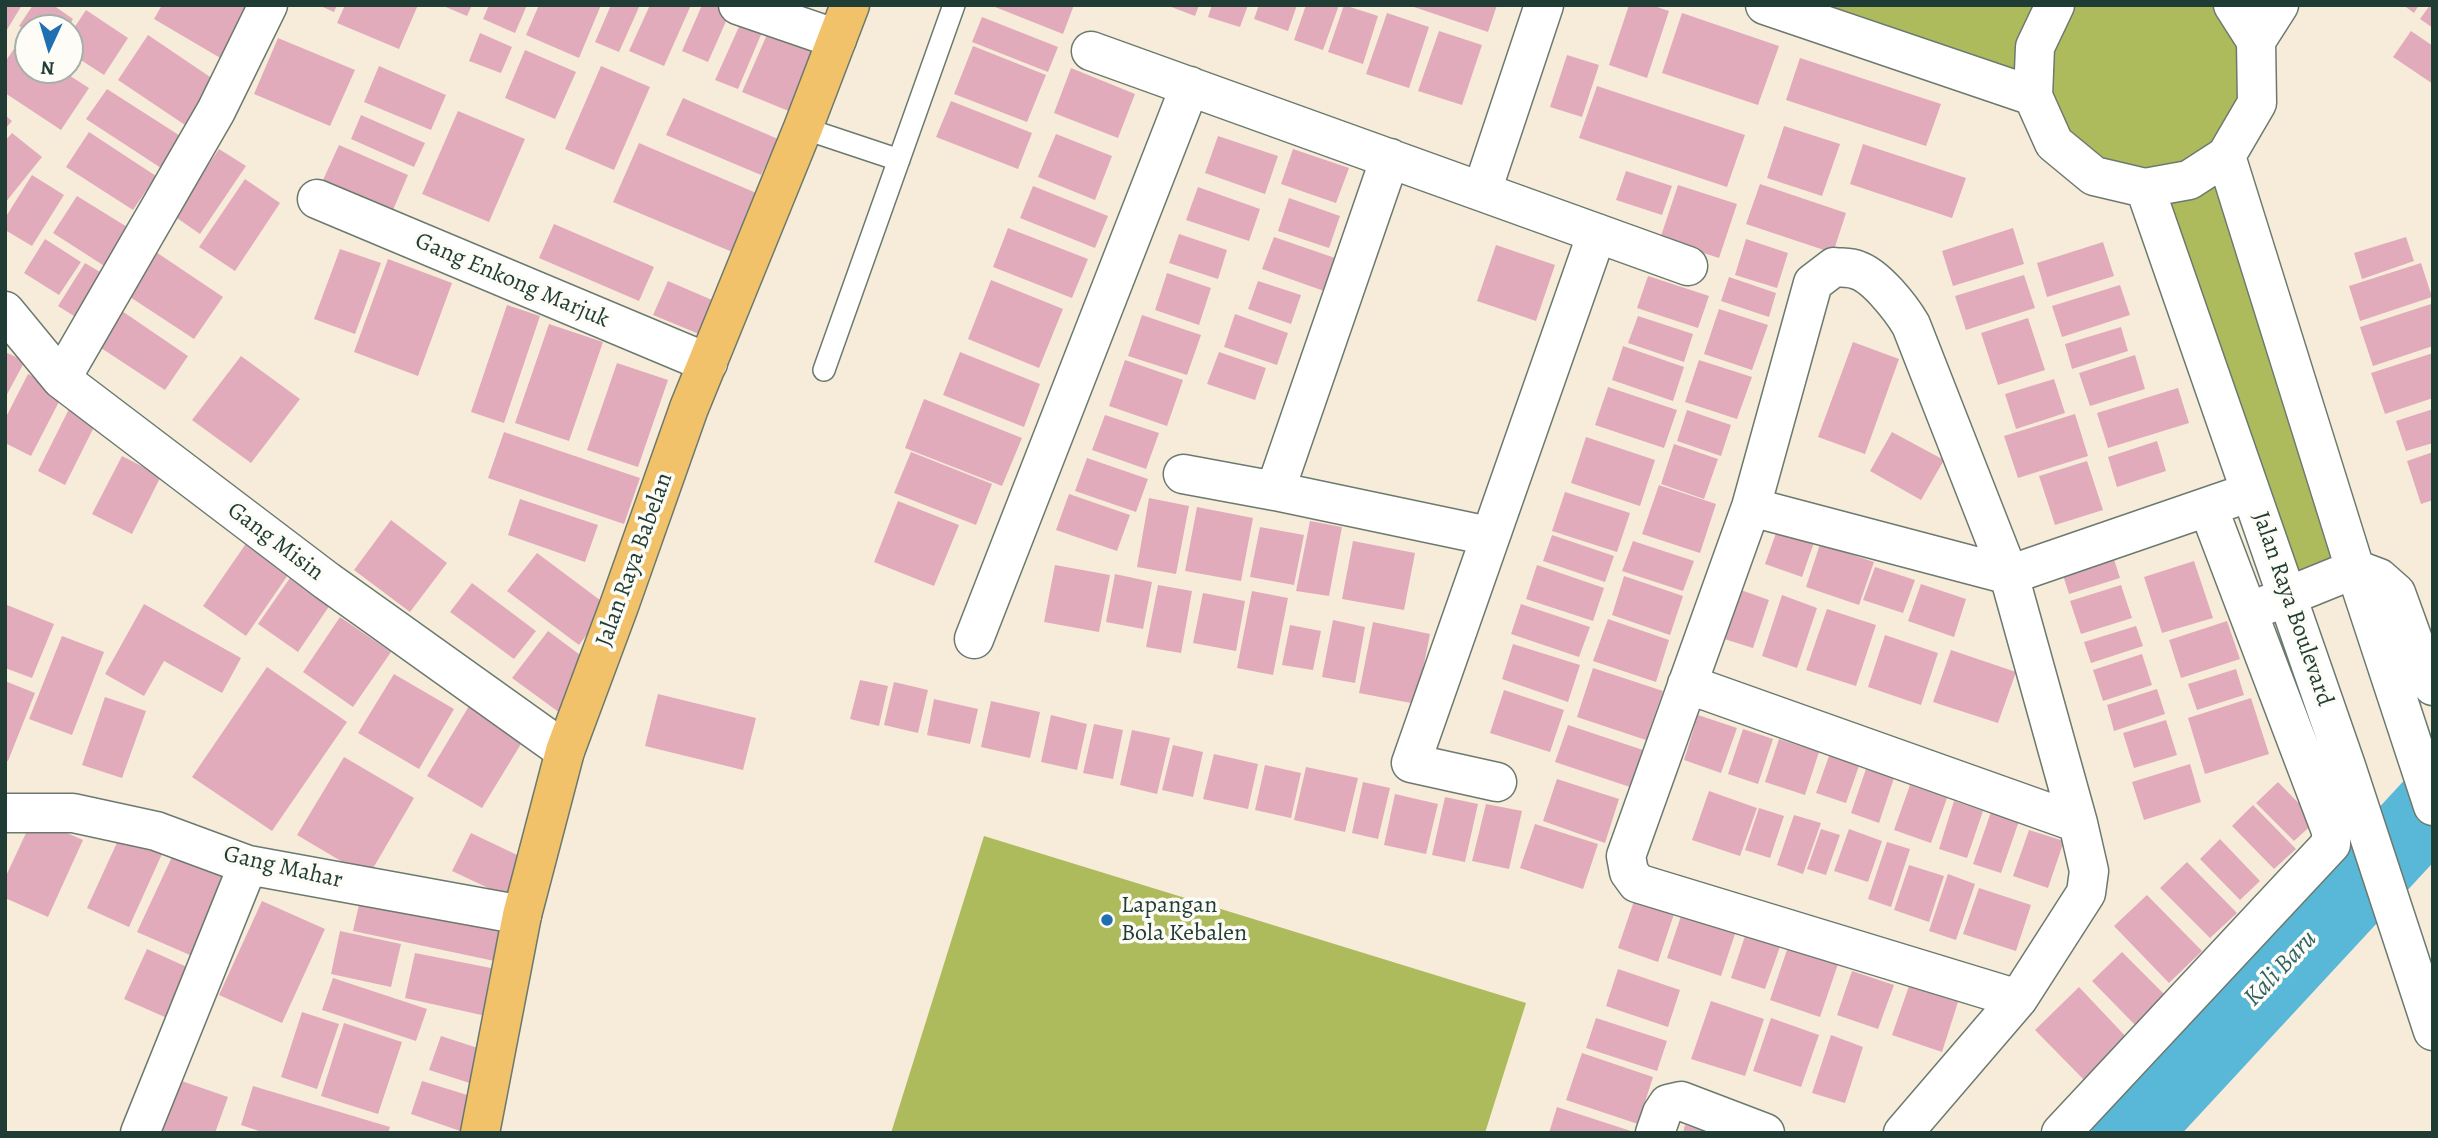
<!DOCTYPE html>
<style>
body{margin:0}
#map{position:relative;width:2438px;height:1138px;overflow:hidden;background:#f7ecda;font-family:Alegreya,serif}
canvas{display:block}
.frame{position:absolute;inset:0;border:7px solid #1f3d34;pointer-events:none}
.north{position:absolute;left:14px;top:14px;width:70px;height:70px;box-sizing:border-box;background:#fdfcf7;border:2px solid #a4b0a9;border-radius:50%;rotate:184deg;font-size:19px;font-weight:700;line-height:28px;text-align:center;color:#1f3d34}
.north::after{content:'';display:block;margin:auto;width:24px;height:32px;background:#1f6fb2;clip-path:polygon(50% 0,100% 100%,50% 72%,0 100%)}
</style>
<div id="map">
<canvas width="2438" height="1138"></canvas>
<div class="frame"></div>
<div class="north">N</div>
</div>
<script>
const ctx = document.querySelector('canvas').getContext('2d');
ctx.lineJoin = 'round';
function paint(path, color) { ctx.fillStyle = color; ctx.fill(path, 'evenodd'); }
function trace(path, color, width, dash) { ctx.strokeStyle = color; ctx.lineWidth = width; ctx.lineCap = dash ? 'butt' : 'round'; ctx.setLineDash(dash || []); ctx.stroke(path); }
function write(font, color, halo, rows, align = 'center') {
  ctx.font = font + ' Alegreya,serif'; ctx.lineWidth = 7; ctx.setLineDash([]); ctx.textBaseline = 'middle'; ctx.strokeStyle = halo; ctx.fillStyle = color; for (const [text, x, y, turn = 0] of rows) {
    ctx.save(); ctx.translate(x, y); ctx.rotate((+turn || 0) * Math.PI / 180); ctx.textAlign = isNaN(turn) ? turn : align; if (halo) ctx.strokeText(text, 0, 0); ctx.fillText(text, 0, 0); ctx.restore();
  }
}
paint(new Path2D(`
 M1765 5H2279L2226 156 2355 569 2288 595 2145 188 2094 176 2033 96Z
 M984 836 1526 1003 1485 1133H891Z`), '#aebb5d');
trace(new Path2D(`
 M2130 1133 2433 806`), '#59b8d8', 77);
paint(new Path2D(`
 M5 5H22L5 33Z
 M33 5H53L73 19 68 28H28V32L19 26Z
 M162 5H254L222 59 154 19Z
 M318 5H337L334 12Z
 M345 5H418L399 49 337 23Z
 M441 5H472L467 16Z
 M489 5H527L515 33 483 19Z
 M539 5H601L579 58 526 35Z
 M611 5H640L619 52 595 42Z
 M650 5H691L664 66 629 51Z
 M702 5H721L731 10 708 62 682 51Z
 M990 5H1074L1063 34Z
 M1166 5H1199L1195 16Z
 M1212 5H1248L1240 27 1208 17Z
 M1259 5H1297L1288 31 1254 19Z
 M1306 5H1339L1323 50 1294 40Z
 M1344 5 1378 16 1363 64 1328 52Z
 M1408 5H1497L1488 32Z
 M1629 5H1651L1669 11 1647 78 1609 65Z
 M2403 5H2419L2414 13Z
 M2430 5H2433V28L2420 19Z
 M86 10 128 38 104 75 70 53V34Z
 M1387 13 1429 27 1409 88 1366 74Z
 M1682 13 1779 46 1758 105 1662 73Z
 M982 17 1058 47 1048 72 972 42Z
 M742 20 763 30 738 89 715 80Z
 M772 23 825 46 796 114 742 92Z
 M1439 31 1482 45 1462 105 1418 91Z
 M2411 31 2433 46V84L2393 57Z
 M480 33 512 47 501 73 469 61Z
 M148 35 222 85 191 129 118 80Z
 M278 38 355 70 330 126 254 94Z
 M18 43 28 49V70H61L89 88 61 130 5 93V62Z
 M973 46 1046 75 1027 122 954 94Z
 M525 50 576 72 555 119 505 98Z
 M1567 55 1599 65 1582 117 1550 107Z
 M1800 58 1941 104 1926 146 1786 100Z
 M379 66 446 95 431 130 364 102Z
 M601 66 650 87 614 170 565 149Z
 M1071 68 1135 94 1118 138 1054 113Z
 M1597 86 1745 135 1727 187 1579 138Z
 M107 89 185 139 164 170 86 119Z
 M683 98 778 139 761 175 666 135Z
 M951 101 1032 133 1018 169 936 137Z
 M458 111 525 139 489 222 422 194Z
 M5 115 12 121 5 129Z
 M361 115 425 143 414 167 351 139Z
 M1784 126 1840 144 1822 196 1767 178Z
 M89 132 156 176 133 210 66 167Z
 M12 133 42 157 5 203V141Z
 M1056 134 1112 156 1095 200 1038 177Z
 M1218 136 1278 156 1265 194 1205 173Z
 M639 143 761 195 737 254 613 202Z
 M1863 144 1966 178 1952 218 1850 184Z
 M339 145 408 175 393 210 323 180Z
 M219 149 246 166 200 234 174 216Z
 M1293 149 1349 168 1336 203 1281 184Z
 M1626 171 1672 186 1662 215 1616 200Z
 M32 175 64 195 32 246 5 230V218Z
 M245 179 280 203 235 271 199 247Z
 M1760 184 1846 213 1833 253 1746 224Z
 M1678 185 1737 204 1719 258 1660 239Z
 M1033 186 1108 216 1095 248 1020 218Z
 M1198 187 1260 209 1249 241 1186 220Z
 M77 196 132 230 109 269 53 233Z
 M1289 198 1340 216 1329 248 1278 231Z
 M554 224 654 267 639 301 539 258Z
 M1008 228 1088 259 1072 298 993 267Z
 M2013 228 2024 264 1953 286 1942 251Z
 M1179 234 1227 250 1218 279 1169 263Z
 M1274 237 1335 258 1324 291 1262 269Z
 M2406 237 2414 261 2362 279 2354 253Z
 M45 239 81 262 59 295 24 273Z
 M1746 239 1788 253 1777 288 1735 275Z
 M2103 242 2114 276 2047 297 2037 263Z
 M1496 245 1555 265 1536 321 1477 301Z
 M340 249 381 263 355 334 314 319Z
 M156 252 223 297 194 339 127 295Z
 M388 259 452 283 418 376 354 352Z
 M85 263 110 278 82 321 58 306Z
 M2421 263 2432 297 2360 321 2349 286Z
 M1167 273 1211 288 1199 325 1155 310Z
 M2024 275 2035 308 1966 330 1955 296Z
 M1648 276 1709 296 1698 328 1637 308Z
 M1729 277 1776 293 1769 317 1721 301Z
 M991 280 1063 309 1039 368 968 339Z
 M668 281 726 306 711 339 653 315Z
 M1258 281 1301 295 1291 324 1248 309Z
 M2120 285 2130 315 2062 337 2052 306Z
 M2431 304 2433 346 2373 366 2360 327Z
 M507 305 540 316 504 423 471 412Z
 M1719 309 1768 325 1752 370 1704 354Z
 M122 311 188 356 165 390 98 346Z
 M1235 314 1288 333 1277 365 1224 347Z
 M1142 315 1201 335 1187 375 1128 356Z
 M1638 316 1693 334 1684 362 1628 343Z
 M2028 318 2045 370 1998 385 1981 333Z
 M549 324 603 342 569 441 515 423Z
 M2121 327 2128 351 2072 369 2065 344Z
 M1853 342 1899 359 1865 454 1818 437Z
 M1623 346 1684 367 1673 401 1612 380Z
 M5 352 25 361 5 398Z
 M960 352 1040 384 1024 427 943 395Z
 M1219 352 1266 368 1255 400 1207 384Z
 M2433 353V398L2385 414 2371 373Z
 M2135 355 2145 389 2090 406 2079 373Z
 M241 356 300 399 251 463 192 420Z
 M1125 360 1183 380 1167 426 1109 406Z
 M1699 360 1752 377 1737 419 1685 402Z
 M617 363 668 380 638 467 587 450Z
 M28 374 64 392 31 456 5 443V419Z
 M2054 379 2065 413 2016 429 2005 394Z
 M1608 387 1677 410 1664 448 1595 425Z
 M2178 388 2189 423 2108 448 2097 413Z
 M924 399 1022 438 1002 486 905 448Z
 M72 403 99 417 65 485 38 471Z
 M2433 409V443L2406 451 2396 421Z
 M1687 410 1731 425 1721 456 1677 441Z
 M2075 414 2088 456 2018 478 2004 436Z
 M1105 415 1159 433 1146 469 1092 450Z
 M504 432 640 478 624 524 488 478Z
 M1892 432 1944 460 1921 500 1870 471Z
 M1586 437 1655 460 1640 506 1571 483Z
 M2157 441 2166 471 2117 487 2108 457Z
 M1674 444 1718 459 1704 499 1661 484Z
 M911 452 992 484 976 525 894 493Z
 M2433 452V500L2421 504 2407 461Z
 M122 456 161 476 132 534 92 514Z
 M1087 458 1148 479 1136 512 1075 491Z
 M2087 461 2103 510 2055 525 2039 476Z
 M1659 485 1716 504 1700 553 1642 534Z
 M1565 492 1630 513 1617 552 1552 531Z
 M1069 494 1130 515 1117 551 1056 530Z
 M1149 498 1189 506 1176 574 1137 567Z
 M520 499 598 525 585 562 508 535Z
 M898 501 959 525 934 586 874 562Z
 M1197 507 1253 518 1241 581 1185 571Z
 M391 520 447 563 410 612 354 570Z
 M1310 521 1342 527 1329 596 1296 591Z
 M1780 522 1817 534 1802 577 1765 564Z
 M1260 527 1304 535 1294 585 1250 577Z
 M1552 535 1614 556 1605 582 1543 561Z
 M1353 541 1415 553 1404 610 1342 599Z
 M1633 541 1694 561 1683 591 1622 571Z
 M247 542 290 572 246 636 203 606Z
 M1820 544 1874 562 1859 605 1806 587Z
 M537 553 608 606 579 645 507 591Z
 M2112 553 2120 578 2069 594 2061 569Z
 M2194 561 2213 618 2162 633 2144 577Z
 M1055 565 1110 575 1099 632 1044 622Z
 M1537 565 1604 588 1593 621 1526 599Z
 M1875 567 1915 580 1903 613 1863 600Z
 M1115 574 1152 582 1143 629 1106 622Z
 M292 575 332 602 298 652 258 624Z
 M1624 576 1683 596 1670 635 1612 615Z
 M472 583 536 631 514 659 450 612Z
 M1921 584 1966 599 1954 637 1908 621Z
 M1158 585 1192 591 1181 653 1146 647Z
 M2121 585 2132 618 2081 634 2070 601Z
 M1738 589 1769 600 1753 648 1721 638Z
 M1252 591 1288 598 1273 675 1237 668Z
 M1203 593 1245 601 1236 651 1193 643Z
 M1782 595 1817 608 1797 668 1762 656Z
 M144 604 241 658 222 693 164 661 144 696 105 674Z
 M1521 604 1590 627 1579 657 1511 634Z
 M7 605 54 624 32 678 5 668Z
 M1827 609 1876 625 1856 686 1806 670Z
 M340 617 391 652 353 707 303 672Z
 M1608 619 1669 640 1656 682 1593 661Z
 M1333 620 1365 627 1355 683 1322 677Z
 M2227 621 2240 659 2181 678 2169 640Z
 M1373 622 1430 634 1416 704 1359 693Z
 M1290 625 1321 631 1313 670 1282 665Z
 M2136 626 2143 646 2091 663 2084 642Z
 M548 631 595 666 560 713 512 678Z
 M1885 635 1938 653 1921 705 1868 687Z
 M62 636 104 652 72 735 29 719Z
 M1513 644 1580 665 1568 702 1502 679Z
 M1951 650 2016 672 1998 723 1933 702Z
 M2142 654 2152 685 2103 701 2093 670Z
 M267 667 347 722 272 831 192 777Z
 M1593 668 1663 691 1646 740 1577 717Z
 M2236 669 2244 695 2197 710 2188 684Z
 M394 674 454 709 419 769 358 733Z
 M860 680 888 686 879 726 850 719Z
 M5 681 35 693 8 761 5 760Z
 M894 682 928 690 918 733 884 725Z
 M2157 689 2165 714 2114 731 2107 705Z
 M1504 690 1564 710 1550 752 1490 733Z
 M658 694 756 718 743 770 645 746Z
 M105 697 146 711 122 778 82 765Z
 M2251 698 2269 754 2205 774 2188 718Z
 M934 699 978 709 970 744 927 735Z
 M991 701 1040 712 1030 758 981 747Z
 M469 706 524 739 482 808 427 776Z
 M1051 715 1087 724 1077 770 1041 762Z
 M1698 715 1737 728 1721 773 1684 760Z
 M2166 720 2177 755 2134 768 2123 733Z
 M1094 724 1123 730 1113 779 1083 773Z
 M1568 725 1643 750 1630 787 1555 762Z
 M1743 729 1773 739 1758 784 1728 774Z
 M1132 730 1170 738 1157 794 1120 785Z
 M1779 739 1819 752 1805 795 1765 782Z
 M1173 745 1203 752 1193 797 1162 790Z
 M1830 753 1860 763 1846 803 1816 793Z
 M1214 754 1258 764 1248 809 1203 799Z
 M344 757 414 798 368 877 297 835Z
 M1868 763 1896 772 1879 823 1851 813Z
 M2190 764 2201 802 2144 820 2132 782Z
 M1265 765 1301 773 1291 818 1255 810Z
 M1306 767 1358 778 1345 832 1294 820Z
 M1557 779 1619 799 1605 843 1543 821Z
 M1363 782 1390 788 1378 839 1352 833Z
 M2278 782 2316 821 2294 841 2256 803Z
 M1910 785 1947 798 1931 843 1894 830Z
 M1709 791 1757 808 1740 856 1692 840Z
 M1395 794 1438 804 1426 854 1384 845Z
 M1445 797 1478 804 1465 862 1432 855Z
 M1954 801 1983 811 1967 858 1939 849Z
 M1486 804 1522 811 1509 869 1472 861Z
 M2253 805 2296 849 2274 869 2232 826Z
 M1759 808 1784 816 1770 858 1745 850Z
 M1991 812 2019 821 2001 873 1973 864Z
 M1794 815 1821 823 1803 874 1777 865Z
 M33 818 83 840 48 917 5 898V878Z
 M1535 824 1598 844 1583 889 1520 868Z
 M1821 829 1840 835 1826 875 1807 869Z
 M1849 829 1882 841 1868 882 1834 871Z
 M2029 830 2064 841 2048 888 2013 876Z
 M471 833 534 863 516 901 452 871Z
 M120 836 162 854 129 927 87 908Z
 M2220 839 2260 881 2240 900 2200 859Z
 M1887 842 1910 849 1891 907 1868 899Z
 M177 846 238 873 199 959 137 932Z
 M2187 862 2237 913 2210 938 2160 888Z
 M1909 865 1944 876 1929 922 1894 910Z
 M1948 874 1975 884 1956 940 1929 931Z
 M1979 888 2031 905 2016 951 1963 934Z
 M362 891 513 923 504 963 353 931Z
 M1636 895 1676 908 1658 962 1618 948Z
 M2147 895 2202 951 2169 983 2114 926Z
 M262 901 325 929 282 1023 219 995Z
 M1683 910 1737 928 1721 976 1667 958Z
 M1747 930 1782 941 1765 989 1731 978Z
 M340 931 401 944 391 987 331 974Z
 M1788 947 1838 964 1820 1017 1770 1000Z
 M147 949 198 972 176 1022 124 999Z
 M2122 952 2165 995 2135 1025 2092 981Z
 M415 953 496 969 486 1016 405 998Z
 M1618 969 1680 990 1668 1027 1606 1006Z
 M1852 971 1894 985 1878 1029 1837 1015Z
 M333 978 427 1009 416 1041 322 1010Z
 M1909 986 1958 1002 1942 1052 1892 1035Z
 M2079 987 2130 1041 2087 1083 2035 1030Z
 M1711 1001 1764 1019 1745 1076 1691 1059Z
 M302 1012 339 1024 317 1089 281 1077Z
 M1596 1018 1667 1041 1657 1071 1586 1048Z
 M1771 1018 1819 1035 1801 1087 1753 1071Z
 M344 1023 402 1042 378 1114 321 1096Z
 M1831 1035 1863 1047 1845 1103 1812 1093Z
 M441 1036 487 1051 476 1085 429 1070Z
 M1582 1053 1653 1077 1638 1124 1566 1100Z
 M173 1078 228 1097 215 1133H153Z
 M422 1081 477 1098 466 1133 411 1114Z
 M253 1086 390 1127 388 1133H265L241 1125Z
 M1557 1107 1634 1132V1133H1549Z
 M1685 1125 1707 1132V1133H1683Z`), '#e2abbb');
const service = new Path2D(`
 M803 128 899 160
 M824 370 954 5`);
const minor = new Path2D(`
 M738 5 837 39
 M1765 5 2033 96
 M2055 5 2035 47 2033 96 2054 143 2094 176 2145 188 2189 180 2226 156 2257 103 2256 41 2233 5
 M2256 41 2279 5
 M1091 51 1688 266
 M2226 156 2355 569 2433 806
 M1390 158 1275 491 1489 536
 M2145 188 2346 766 2433 1031
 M1482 191 1544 5
 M317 199 708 363
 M5 311 61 379 327 581 565 751
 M61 379 216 111 268 5
 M1183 474 1275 491
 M1751 507 2009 575 2233 498
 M2266 605 2355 569 2379 578 2396 593 2428 681 2433 686
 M974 639 1190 86
 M1687 684 2078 823
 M1497 782 1411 763 1597 233
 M5 813H73L156 831 248 865 522 915
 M140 1133 248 865
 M1655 1133 1662 1113 1668 1104 1681 1101 1765 1133
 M1903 1133 2018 999 2086 893 2089 871 2078 823 2009 575 1911 325C1901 308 1876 276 1857 270 1850 267 1841 268 1834 267L1813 283 1751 507 1626 856 1629 872 1637 883 2018 999
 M2061 1133 2331 844V831L2208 507`);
const primary = new Path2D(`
 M480 1133 522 915 565 751 619 606 689 408 803 128 850 5`);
trace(service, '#6b7a6e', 24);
trace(minor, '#6b7a6e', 41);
trace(primary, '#6b7a6e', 41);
trace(service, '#fff', 21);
trace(minor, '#fff', 38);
trace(primary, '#f2c26a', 38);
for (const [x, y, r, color] of [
 [1107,920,7,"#1f6fb2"]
]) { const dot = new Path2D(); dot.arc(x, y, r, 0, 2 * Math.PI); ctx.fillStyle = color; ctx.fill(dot); trace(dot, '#fdfcf7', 2.5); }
write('24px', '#1f3d34', '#fdfcf7', [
 ["Gang Enkong Marjuk",512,281,23],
 ["Gang Misin",275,542,37],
 ["Jalan Raya Babelan",635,560,-70],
 ["Jalan Raya Boulevard",2292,609,71],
 ["Gang Mahar",283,868,13]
]);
write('24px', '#1f3d34', '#fdfcf7', [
 ["Lapangan",1121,906],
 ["Bola Kebalen",1121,934]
], 'left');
write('italic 26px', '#306265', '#fdfcf7', [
 ["Kali Baru",2281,969,-47]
]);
</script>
